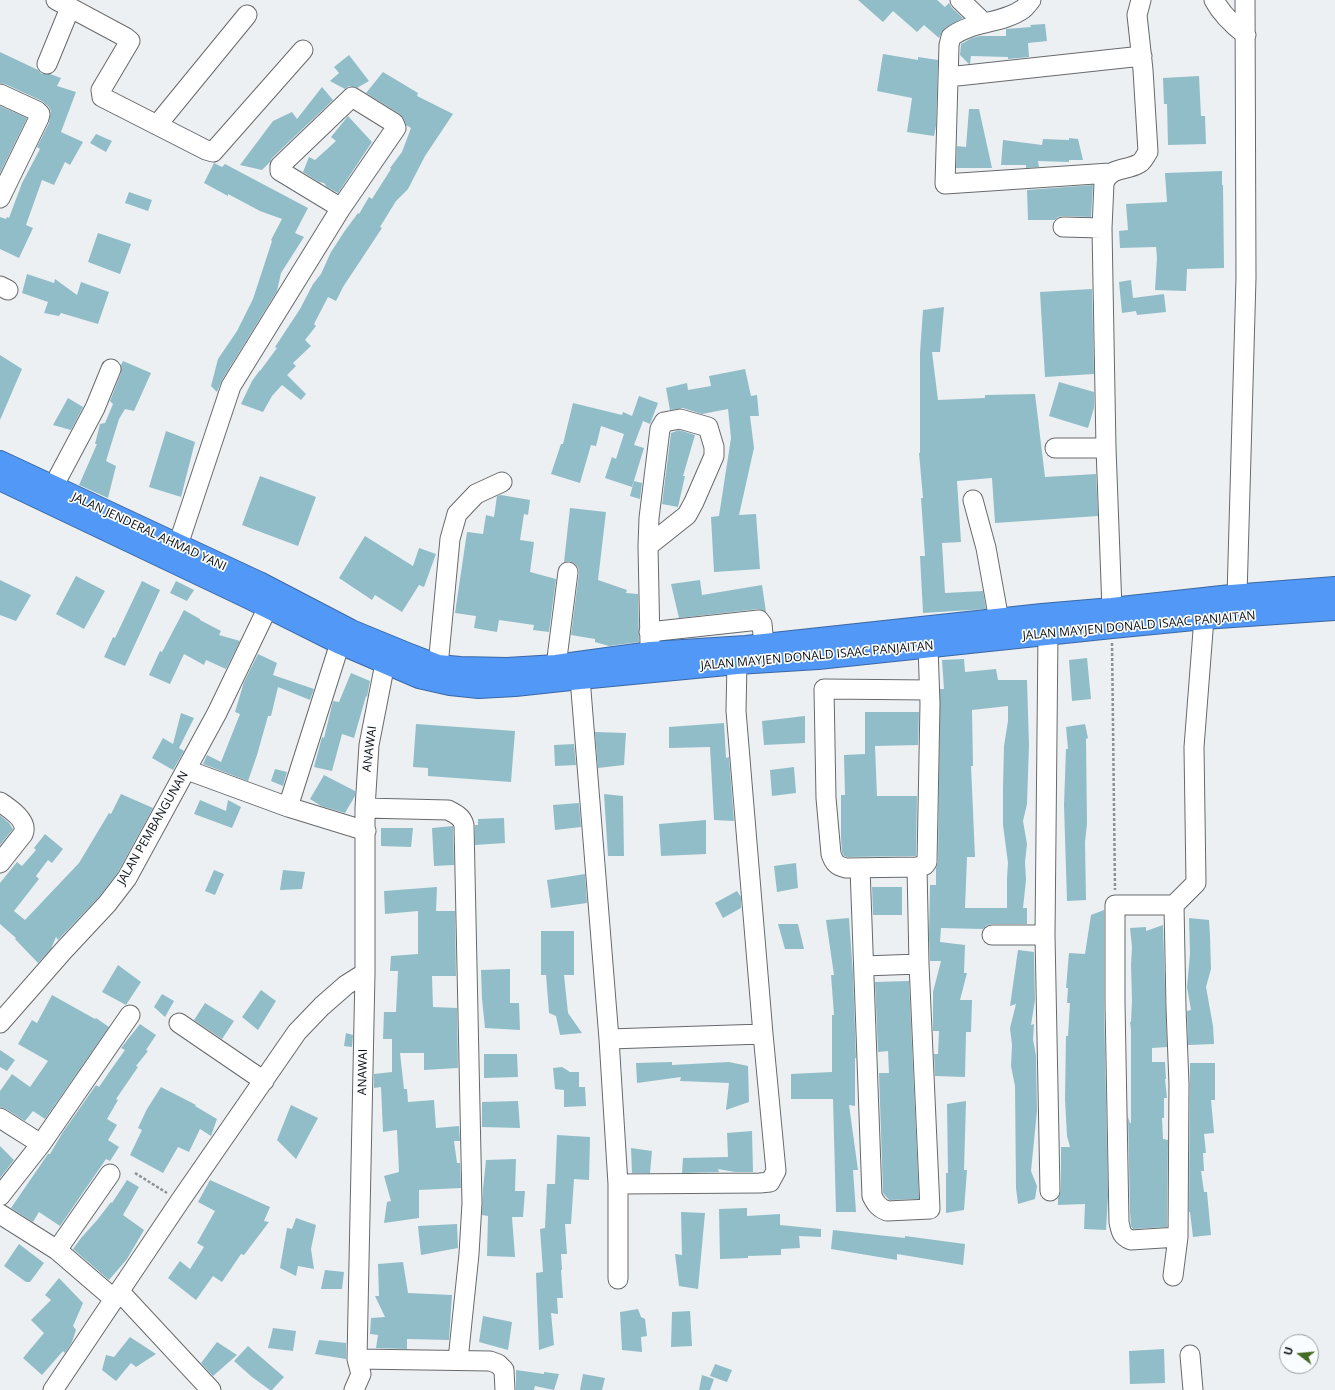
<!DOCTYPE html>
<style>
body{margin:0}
#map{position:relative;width:1335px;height:1390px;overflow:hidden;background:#ecf0f2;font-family:"Open Sans",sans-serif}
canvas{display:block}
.north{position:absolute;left:1279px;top:1334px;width:40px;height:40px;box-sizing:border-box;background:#fafdff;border:1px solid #9b9d9f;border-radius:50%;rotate:286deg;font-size:11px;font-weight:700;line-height:16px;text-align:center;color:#0c0e0e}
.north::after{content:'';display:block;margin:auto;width:14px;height:18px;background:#446a23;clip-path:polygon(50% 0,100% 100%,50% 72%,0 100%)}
</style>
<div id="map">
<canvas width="1335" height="1390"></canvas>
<div class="north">U</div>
</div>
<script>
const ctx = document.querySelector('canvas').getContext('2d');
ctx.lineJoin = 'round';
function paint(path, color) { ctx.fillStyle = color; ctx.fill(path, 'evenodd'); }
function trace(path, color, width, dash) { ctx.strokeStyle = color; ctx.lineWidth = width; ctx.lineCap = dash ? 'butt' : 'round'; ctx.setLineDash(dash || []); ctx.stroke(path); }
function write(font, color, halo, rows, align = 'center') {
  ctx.font = font + ' "Open Sans",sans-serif'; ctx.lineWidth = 3.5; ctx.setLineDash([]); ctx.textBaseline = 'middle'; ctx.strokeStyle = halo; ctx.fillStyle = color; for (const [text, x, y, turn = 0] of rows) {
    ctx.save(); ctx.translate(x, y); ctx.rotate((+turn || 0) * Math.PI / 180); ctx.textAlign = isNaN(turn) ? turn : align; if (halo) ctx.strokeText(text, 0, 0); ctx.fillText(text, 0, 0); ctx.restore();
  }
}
paint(new Path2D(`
 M858 0H937L945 7 949 3 952 8 963 18 945 28 941 34 939 38 924 25 917 32 893 11 883 22Z
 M1045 24 1047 41 1028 43 1029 57 1008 59V57L971 56 970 64H969L960 55 961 44 972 38 980 36H1006V29L1031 27 1030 25Z
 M0 52 38 70 42 74H50L61 78 57 86 76 92 61 132 83 142 70 165 65 162 54 185 42 180 26 225 33 228 19 258 0 249V217L6 219 7 217 9 218 22 183 40 149 37 147 49 123 51 111 48 106 42 101 5 84 0 83Z
 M883 54 918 60V57L938 60 936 126 934 136 907 132 912 98 877 91Z
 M349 55 369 81 357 88 349 86 345 89 330 81 339 73 334 67Z
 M383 72 418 93 417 96 453 114 425 156 408 189 396 201 380 227 382 228 343 287 336 301 328 297 314 324 316 326 305 340 311 346 293 363 296 366 287 375 306 394 301 400 282 385 272 396 263 412 241 404 252 381 260 370V371L277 348 275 347 300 309 313 284 321 274 331 252 344 232 358 213 359 214 369 197 372 199 391 169 390 168 402 152 411 128 406 125 404 119 400 114 366 93Z
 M1199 76 1201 116H1205L1206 144 1168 145 1167 104H1164L1163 78Z
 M322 87 333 100 272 158 270 162 262 170 240 165 273 121 292 112 297 119Z
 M0 106 27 118 0 173Z
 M969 109H979L992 168H956L957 146 966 147Z
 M348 116 372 142 338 193 327 187 324 183 319 182 303 172 309 157 315 160 336 141 331 137Z
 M96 134 112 141 106 152 90 143Z
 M1069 138 1078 139 1083 160H1069V162L1038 161 1039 167 1026 168V165H1001L1003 140 1042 145 1043 139 1069 140Z
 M214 163 222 167 225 164 308 208 295 233 304 237 281 273 277 291 222 380 217 392 211 386 218 359 237 331 253 299 272 241 271 240 282 219 260 211 228 194V196L204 183Z
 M1222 171V185H1223L1224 268 1187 269 1186 291 1155 290 1157 258 1156 247 1120 248 1119 231 1128 230 1126 204 1167 202 1165 173Z
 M1093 185 1091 217 1063 216 1058 217 1055 220H1028L1027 190Z
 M129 192 152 200 148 211 125 203Z
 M98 233 131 244 120 274 88 262Z
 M27 274 54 283 55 279 77 295 81 282 109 292 98 324 61 313 59 316 44 313 48 302 22 293Z
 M1131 280 1133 298 1164 294 1166 312 1137 315 1136 311 1122 313 1119 282Z
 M1092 289 1094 374 1045 377 1040 292Z
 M944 307 940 352H932L938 400 985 398V395L1035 394 1045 477 1096 474 1098 516 995 523 992 478 957 481 961 542 942 543 945 593 983 591 986 609 923 613 920 556H925L921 498H923L919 453H920V353L923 310Z
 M0 355 22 369 0 420Z
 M123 361 151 373 134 411 125 409 119 419 106 461 116 466 108 498 79 485 97 444H95L100 424 105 423 113 404 110 401 121 373V365Z
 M745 369 751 396 757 395 759 416H750L754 448 739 515 756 514 760 569 714 572 711 517 719 516 731 438 728 409 702 414 683 408 670 410 666 388 687 383 688 390 711 386 709 376Z
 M1059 382 1094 392V408L1088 428 1049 416Z
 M639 396 658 403 650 424 643 421 634 445 644 448 632 487 605 478 612 457 616 459 624 434 601 426 596 446 591 445 580 483 551 474 561 444H563L573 403 622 415 623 412 632 416Z
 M68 398 83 407 71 430 53 425Z
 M679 430 695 435 683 476H685L678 507 662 504 671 433Z
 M166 431 195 442 181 497 149 487Z
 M260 476 316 497 298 546 242 525Z
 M634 481 642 483 640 499 630 496Z
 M501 495 530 500 528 515 524 514 520 540 534 542 530 572 556 579 549 632 533 630 534 625 499 620 497 632 474 628 476 616 455 613 467 532 483 534 486 515 494 517 497 496Z
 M570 508 606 512 598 580 627 590 626 593 638 594 639 642 609 646 595 642V639L571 635 579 573 578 567 574 563 569 561 564 562Z
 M365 536 413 566 419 548 436 554 424 587 419 585 402 612 375 595 372 600 339 578Z
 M76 576 105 591 84 629 56 614Z
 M0 580 31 595 16 621 0 615Z
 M700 580 702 595 762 585 766 612 763 610 758 609 679 618 671 584Z
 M142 581 160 590 125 666 104 657 113 637 115 638Z
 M176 581 194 590 187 601 170 593Z
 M184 610 200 619V620L221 631 219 635 240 641 226 669 206 660 204 665 184 654 170 684 149 675 160 651 162 652Z
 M258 654 277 663 273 675 314 689 310 700 278 687 271 716H268L257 755 248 781 203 764 207 755 221 762 240 714 235 712 244 682Z
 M1087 658 1091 699 1072 701 1069 660Z
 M964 659 965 672 996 669 998 680H1027L1029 745 1027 804 1023 821 1027 844 1025 862 1026 880 1023 908H1027V924H992L987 925 983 929 941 928 940 942 965 945 964 973H967L960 1000H972L971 1032H966L965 1077 935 1076 934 1054H938L939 1031H933V992L941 961H930L929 935 930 885H936V868L938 862 940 689H944L942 660ZM1008 706V721L1004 746 1003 788V825L1008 863 1007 878V908H965L967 857H975L971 766H973L972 710Z
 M351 673 370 681 367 697 366 696 354 738 342 734 332 771 314 767 322 737 324 738 333 701 339 702Z
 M865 712H919L918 745 875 746 877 796H917L916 856 847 857 844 856 842 852 841 838V795H845L844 755 865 754Z
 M181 713 194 718 179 748 184 751 173 770 152 758 163 738 173 744Z
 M805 716V743L764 745 762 721Z
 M724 723 726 758 729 757 734 821 714 820 710 747 669 748V727Z
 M416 724 515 731 511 782 428 776V768L413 767Z
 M1085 724 1088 738 1086 739 1087 824 1085 842 1086 900 1067 901 1064 805 1066 749H1068L1066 727Z
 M595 732 626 733 624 765 598 768Z
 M574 744 576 765 555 766 554 745Z
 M794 767 796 793 772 796 770 770Z
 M275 769 287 772 283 786 271 781Z
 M324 775 355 791V796L345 813 321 806 310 799Z
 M121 794 153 808 118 872 99 897 58 940 56 937 51 949 38 963 15 939 16 938 0 924V883L17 862 22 866 36 850 34 848 45 834 63 849 52 863 48 860 36 876 39 879 14 911 25 920 79 863 109 813 111 814Z
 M604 794 623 796 624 856H608Z
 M200 800 226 811 228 800 241 807 232 828 194 814Z
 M579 803 581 827 555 830 553 805Z
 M0 815 9 823 13 829 0 845Z
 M504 818 505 843 475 845V825H478V819Z
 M706 820V854L661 856 659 824Z
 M453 826 454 865 434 866 432 828Z
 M381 828H413L411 847 381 846Z
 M796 863 798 888 777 892 774 866Z
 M214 870 224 874 215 895 205 891Z
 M283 870 305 872 302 889 280 890Z
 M585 874 587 903 551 908 547 880Z
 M437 887 436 911H455L456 976H432L433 1007 457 1008 458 1068 424 1070V1053H400L404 1089H407L408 1102 434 1100 436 1128 459 1126 460 1141H454L457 1163H460L461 1188 419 1190V1218L384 1223 387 1202 391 1201 384 1176 399 1172 397 1130 383 1132 381 1087 374 1088V1074L392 1072V1039H383L384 1012H396L398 971H390L391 956 418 954V911L385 914 384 891Z
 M872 887H902V915H873Z
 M737 891 741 897V908L723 918 715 903Z
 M1104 910V1003L1108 1197 1106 1230 1084 1229 1085 1204 1058 1205V1198L1061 1191V1147H1070L1067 1136 1065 1099 1066 1036H1068L1070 1003H1067L1068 988H1066L1069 953 1085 954 1091 915Z
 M849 918 853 974 856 1058H855V1106L849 1105 858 1170H853L856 1212H836L833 1099H791V1074L832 1072V1015H834L831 975H834L826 920Z
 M1189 918 1209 920 1210 936 1211 969 1206 987 1213 1026 1214 1044 1188 1045 1187 1011 1191 1010 1187 987 1190 954Z
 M778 924H798L804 949H785Z
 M1163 925 1167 1047 1152 1048V1062H1165L1166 1079H1165L1167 1098H1164V1118H1162L1163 1139 1168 1140 1167 1227 1133 1229 1131 1226 1130 1212 1128 1117 1130 1123H1131V1030L1130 1022H1131L1132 1001 1131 965 1132 947 1130 928 1146 927V931Z
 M541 931H574V975H564L568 1013 582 1033 560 1035 556 1016 549 1013 546 975H541Z
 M1018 950 1034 952 1035 1000 1031 1025 1034 1024 1033 1039 1036 1056 1037 1111 1031 1171 1037 1186 1035 1199 1018 1204 1016 1188 1015 1086 1011 1066 1012 1045 1010 1028 1016 1004 1010 1006Z
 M118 965 141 982 126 1005 102 992Z
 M510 969V1003H519L520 1030 485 1028 482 999 481 970Z
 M909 981 919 1199 889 1200 883 1193 879 1073H889L888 1051 878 1052 875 982Z
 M261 990 276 1001 258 1030 242 1017Z
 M162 994 174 1001 165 1017 154 1007Z
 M52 995 95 1019 96 1018 109 1027 45 1119 33 1111 25 1121 6 1109 0 1107V1091L12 1074 30 1087 48 1061 18 1044 32 1020 37 1023Z
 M205 1003 234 1021 222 1039 194 1020Z
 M140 1024 156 1035 146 1050 148 1051 136 1066 138 1067 116 1099 118 1100 107 1119 117 1125 108 1140 119 1147 110 1161 106 1159 60 1226 39 1212 33 1222 11 1208 48 1154H50L63 1132 96 1085 99 1087 110 1071 125 1050 121 1048Z
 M346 1033 353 1035 352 1047 344 1046Z
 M0 1050 15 1060 7 1071 0 1067Z
 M484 1054H517L518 1077 484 1078Z
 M672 1062V1065L729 1062 748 1066 749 1102 726 1110 729 1083 680 1081 681 1077 637 1083 636 1063Z
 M1190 1063H1215V1100H1211L1214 1133 1204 1134 1206 1153H1203L1204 1171H1201L1204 1192H1207L1211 1235 1193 1237 1190 1212H1189Z
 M562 1067 570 1072H579V1087H585L586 1106 564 1107V1090L555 1089 553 1068Z
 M161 1087 196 1105 195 1106 217 1119 211 1136 200 1129 189 1152 178 1147 163 1173 130 1155 142 1130 138 1128 147 1109Z
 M518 1101 520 1128 482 1127V1102Z
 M966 1101 964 1170H967L964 1210 946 1213V1173H948L947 1104Z
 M291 1105 318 1118 296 1159 277 1140Z
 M752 1131 753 1172H735L718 1169 719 1172 682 1173 683 1158 728 1157 727 1133Z
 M557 1135 590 1137 589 1180 574 1179 571 1224H565L567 1254H561L562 1270H561L563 1298H557L558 1314 551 1313 554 1345 539 1350 536 1273 543 1272 540 1229 545 1228 547 1184H555Z
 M0 1146 14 1160 0 1178Z
 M631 1148 652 1151 650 1173H632Z
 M516 1159 515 1191H525L523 1217H512L515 1257 487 1256 488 1216 482 1215 483 1189 486 1160Z
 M127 1180 139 1187 123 1215 144 1230 127 1259 109 1280 73 1249 81 1238 98 1219 111 1202 112 1203Z
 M210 1180 270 1207 264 1221 269 1222 244 1255 241 1254 222 1282 213 1276 196 1300 168 1278 180 1261 190 1269 204 1247 197 1243 215 1211 198 1202Z
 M747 1208V1216L780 1214V1225L821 1229V1237L799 1236 800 1248 781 1249V1255L748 1256V1258L720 1259 719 1209Z
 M681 1212 705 1213 698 1289 679 1286 675 1254 682 1255Z
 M296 1218 316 1225 311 1249 314 1269 298 1266 296 1276 280 1268 287 1228 292 1229Z
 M457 1224 458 1248 421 1255 418 1226Z
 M833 1230 905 1238V1236L965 1244 963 1265 897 1254V1260L831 1249Z
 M19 1244 44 1263 30 1282H26L4 1266Z
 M403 1262 408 1293 452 1295 449 1340 407 1339V1349L376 1348 378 1335 370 1334 371 1318 385 1317 375 1296H379L378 1264Z
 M325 1270 344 1272 342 1289H321Z
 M59 1278 83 1303 73 1326 76 1330 72 1342 65 1353 63 1351 42 1375 23 1358 44 1333 31 1320 51 1300 45 1295Z
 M638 1309 641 1317 645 1319 647 1336 641 1337 642 1352 622 1350 620 1312Z
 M690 1311 692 1346 671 1347 672 1312Z
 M483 1316 512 1322 508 1350 479 1342Z
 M273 1328 296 1331 293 1351 268 1348Z
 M130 1337 156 1354 136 1367 131 1363 116 1381 102 1370 106 1355 114 1357Z
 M319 1340 346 1343V1359L315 1354Z
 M217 1342 237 1355 213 1376 201 1363Z
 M248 1346 284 1377 272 1390H270L252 1377 234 1361Z
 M1164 1349 1165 1383 1130 1384 1129 1351Z
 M715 1364 732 1370 727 1382 710 1376Z
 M516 1370 544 1374V1372L559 1374 554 1390 535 1386 534 1390H516Z
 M583 1374 605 1378 602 1390H580Z
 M702 1375 714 1379 710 1390H699Z`), '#91bdc8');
const minor = new Path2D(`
 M56 0 125 37 130 41 101 90 102 97 206 150 213 152 303 50
 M960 0 984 23
 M1031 0C1028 3 1026 7 1023 9 1002 24 971 21 951 37L949 45 945 184 1110 173
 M1214 0C1222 15 1233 25 1246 35
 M47 64 70 8
 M948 77 1142 56
 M0 94 37 111 40 114 39 118 0 198
 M157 125 247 15
 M1063 227 1102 228
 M0 286 8 290
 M680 419 708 427 714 447V456L694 502 687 515 648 546 649 518 660 429 664 422Z
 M1055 448H1106
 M53 487 95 408 111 369
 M973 500 986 548 999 620 1001 635
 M178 545 231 386 341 208 280 171V166L352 97 394 123 396 128 341 208
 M648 546 650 644
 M1237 596 1246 278 1245 0
 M1112 609 1106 448 1102 228 1104 183C1110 167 1125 171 1138 164 1143 162 1145 156 1148 152L1143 70 1137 15 1141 0
 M649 632 759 620 762 624 764 645
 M1048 633 1045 935 1050 1191
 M928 646 930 704 927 862 925 865 917 867 846 868C837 866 834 863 831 854L826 798 824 689 929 690
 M388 648 369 745 365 808V973L357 1359 490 1361 498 1364 504 1370 505 1390
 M438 666 450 539 457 514 476 494 502 482
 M556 666 568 572
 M580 678 609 1039 618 1184V1279
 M187 770 288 807 340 643
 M0 802C9 808 29 821 23 834L0 863
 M288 807 366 831
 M365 808 448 810C456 814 462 817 464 825L472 1203 469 1254 458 1360
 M860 868 872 1196C876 1204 879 1208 887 1211L930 1209 919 964 917 867
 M1174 905 1176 1008 1179 1084 1178 1237 1131 1240C1121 1236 1121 1231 1119 1222L1115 1003V905H1174L1196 883 1194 747 1204 618
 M992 935H1045
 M864 966 919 964
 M0 1023 64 950 107 904 127 878 217 713 268 607
 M179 1023 264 1081
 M609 1039 763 1034
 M0 1118 41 1144
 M618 1184 760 1183 770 1182 776 1171 763 1034 736 711 737 663
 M0 1196 41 1144 130 1015
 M0 1214 57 1250 114 1299
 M57 1250 110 1174
 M1173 1276 1178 1237
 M119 1291 211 1390
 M1190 1355 1193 1390
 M53 1390 180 1201 297 1032 322 1006 346 985 365 973
 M354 1390 361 1374 357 1359`);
const highway = new Path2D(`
 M0 462 259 583 351 631 407 654 438 666 460 668 507 669 556 666 651 653 746 647 1042 615 1112 609 1231 596 1335 588
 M0 479 250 598 340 643 419 677 450 684 479 687 515 685 580 678 737 663 818 658 1112 627 1204 618 1335 609`);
trace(minor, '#676a6d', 21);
trace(highway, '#3a68a5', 24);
trace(new Path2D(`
 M1112 643 1115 890
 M135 1173 167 1193`), '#8d9192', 2.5, [3, 2]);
trace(minor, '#fff', 19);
trace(highway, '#5298f6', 22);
write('12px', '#0c0e0e', '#fafdff', [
 ["JALAN JENDERAL AHMAD YANI",149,532,25],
 ["JALAN MAYJEN DONALD ISAAC PANJAITAN",1139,626,-5],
 ["JALAN MAYJEN DONALD ISAAC PANJAITAN",817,656,-5],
 ["ANAWAI",370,749,-83],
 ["JALAN PEMBANGUNAN",153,828,-60],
 ["ANAWAI",363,1072,-89]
]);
</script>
